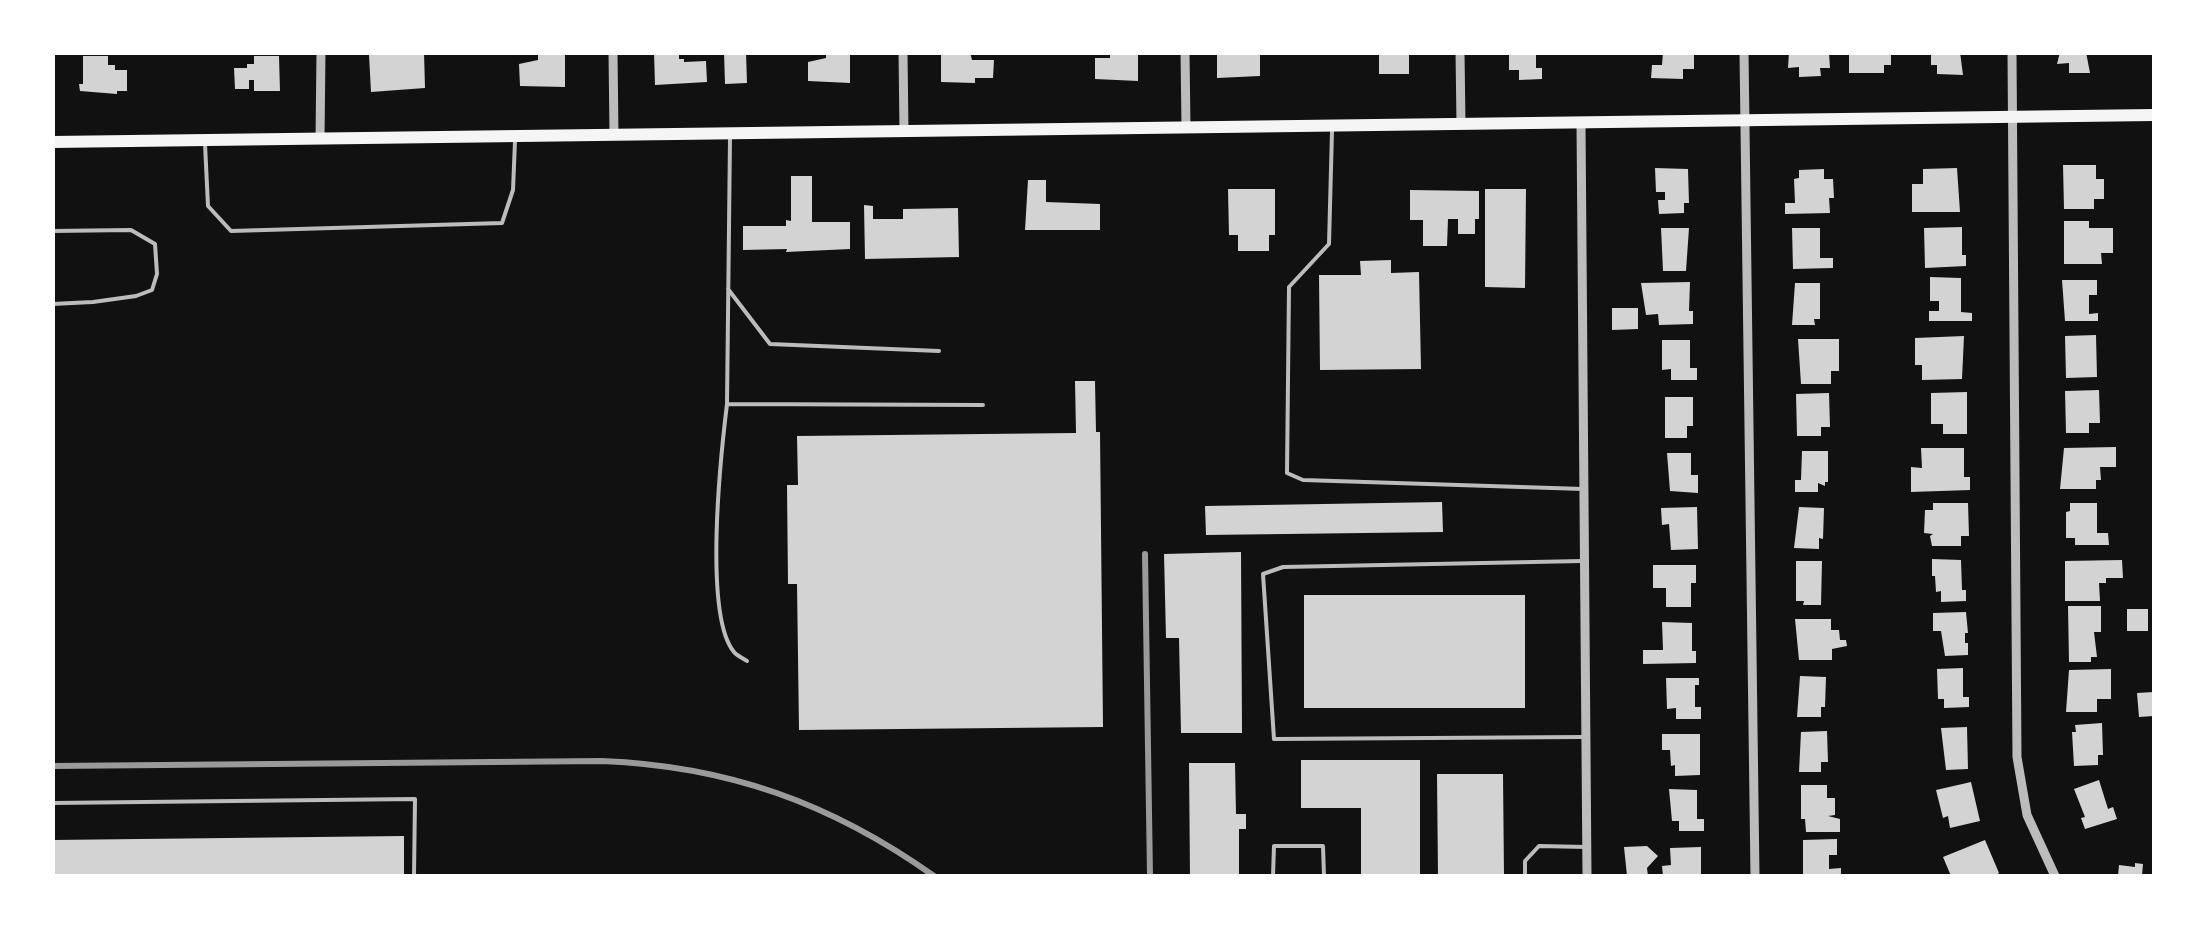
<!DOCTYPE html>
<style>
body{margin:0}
#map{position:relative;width:2207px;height:929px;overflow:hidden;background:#111;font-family:"Exo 2",sans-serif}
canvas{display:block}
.frame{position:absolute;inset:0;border:55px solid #fff;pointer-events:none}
</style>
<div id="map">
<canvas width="2207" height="929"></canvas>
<div class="frame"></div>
</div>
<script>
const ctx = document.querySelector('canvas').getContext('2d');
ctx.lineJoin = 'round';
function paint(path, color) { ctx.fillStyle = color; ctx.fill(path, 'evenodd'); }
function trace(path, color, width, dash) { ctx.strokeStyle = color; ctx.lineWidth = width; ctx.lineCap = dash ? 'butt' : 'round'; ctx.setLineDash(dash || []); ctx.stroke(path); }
paint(new Path2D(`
 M424 52 425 88 371 92 369 55Z
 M538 52H565V87L520 86 519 64 538 60Z
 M654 52H679V59H684V62L706 61 707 82 655 85Z
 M724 52H746L747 83 725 84Z
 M826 52H850V83L808 81V62L826 58Z
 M941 52H970L972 60H994L993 78H975V83L941 82Z
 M1110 52H1138V81L1095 79V58H1110Z
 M1217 52H1260V76L1217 78Z
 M1379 52H1409V74H1379Z
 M1509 52H1536V68H1542V79L1519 80V70H1509Z
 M1663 52 1694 54V69H1683V79L1651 78 1652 65H1662Z
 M1789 52 1829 53 1830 68H1820L1821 76 1799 77V67L1788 68Z
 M1849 52 1891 54V65H1884V73H1849Z
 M1931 52H1960L1963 75 1937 74V65H1931Z
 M2060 52H2086L2090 73H2069V63L2057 64Z
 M83 56H108V65H115V70H127V91H117V94L80 91 79 84H83Z
 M254 56H279L280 91H254V80H249V89H235L234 68H247V64H254Z
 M2063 165H2096V179H2104V199H2094V209H2064Z
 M1655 168 1688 169 1689 203H1684V213L1659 214 1658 200H1665V192H1656Z
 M1957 168 1960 212H1912V184H1923V169Z
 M1824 169V179H1833L1834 198H1829L1830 213 1785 214V203H1795L1794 179 1799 178V170Z
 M791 176H812V222H850V249L786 252 787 249 743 250V226H786V220L791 221Z
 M1028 180H1046V202L1100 204V230H1025Z
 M1228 189H1275V235H1269V251H1238V235H1229Z
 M1485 189H1526L1525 288 1485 287Z
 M1410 190 1479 191V219H1475V234H1458V219H1448L1447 246H1423V220H1410Z
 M864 205 873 206V219H903V209L958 208 959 257 865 259Z
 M2064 221H2089V228H2113V253H2101L2102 264H2064Z
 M1962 227V255H1966V266L1925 268 1924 228Z
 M1661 228H1689L1686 271H1663Z
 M1792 228H1820V258H1833V268L1793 269Z
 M1391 260V273L1419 272 1421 369 1320 370 1319 275H1361L1360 261Z
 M1930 277 1961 278V312L1972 313V321H1929V311H1939V301H1930Z
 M2062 280H2097V295H2089V314L2098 313V321H2065Z
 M1690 282 1689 311H1693V324L1659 325 1658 314 1646 315 1641 283Z
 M1795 283H1820V319H1814L1815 325H1792Z
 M1612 308H1638V329L1612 330Z
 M2096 335 2097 377 2066 378 2065 336Z
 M1964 336 1962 379 1922 380V365H1915V338Z
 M1798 339H1839V371H1831V384H1801Z
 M1662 340H1690V368H1697V380H1671V369L1662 370Z
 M1075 381H1095L1096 432H1100L1103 727 799 730 797 584H788L787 485H798L797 436 1076 433Z
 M2099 390 2100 423H2089V433H2066L2065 391Z
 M1967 392V434H1943V424H1931V393Z
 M1829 393 1830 427H1821V436H1797L1796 394Z
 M1665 397H1693V426H1687V438H1665Z
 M2116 447V467H2100L2101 480H2096V489H2060L2064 448Z
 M1921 448H1964V477H1970V490L1911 492V467L1922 468Z
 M1802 451H1828V482H1825V486L1818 483V492H1795V480H1801Z
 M1667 453H1691V475H1698V493L1670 491Z
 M1442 502 1443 532 1206 535 1205 506Z
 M1933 503H1968L1969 536H1961V546H1932L1930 536 1933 534 1924 533 1925 510H1933Z
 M2070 503H2097V533H2108L2109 545H2075V538H2066V512L2070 511Z
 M1697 507 1698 549 1671 550 1669 524 1662 525 1661 508Z
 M1799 507 1824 508 1823 539 1819 538V549L1794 548Z
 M1241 552 1242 733H1181L1179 638H1166L1164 554Z
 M1932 559 1961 560 1962 590H1966V601L1941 602V591L1936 592 1935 576H1932Z
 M2122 560 2123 578H2106V583H2099L2100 601H2065V561Z
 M1796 561H1822L1821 605H1803L1804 601H1796Z
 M1653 565H1696V583H1691V607H1666V588H1653Z
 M1304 595H1525V708H1304Z
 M2068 606H2101V632H2094L2097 657H2091V662H2069Z
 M2127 609H2148V631H2127Z
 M1966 612 1968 633H1965V643H1968V655L1945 656 1941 631H1933V613Z
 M1795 619H1831V630H1839L1840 640H1846L1847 646 1832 649V660H1799Z
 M1662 622 1692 623V651H1696V663L1643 664V650H1663Z
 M1963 668V697H1969V707L1944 708V699H1938L1937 669Z
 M2111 669V699H2097V712H2066L2069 670Z
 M1800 676 1826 677 1825 707H1821V717H1797Z
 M1666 678H1699V685H1695V707H1701V719H1676V708L1667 709Z
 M2154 692V716L2139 717 2137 693Z
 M2102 723 2103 755H2098V765L2074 766 2072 732H2076L2075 725Z
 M1967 727 1968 769 1946 770 1941 728Z
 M1827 731 1828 762H1821V772H1799L1801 732Z
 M1662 734H1700V775L1675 776V765L1671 766 1670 750H1662Z
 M1301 760H1420V876H1361V808H1301Z
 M1189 763H1235L1236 814H1246V829H1239V876H1190Z
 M1437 774H1503L1504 876H1438Z
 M2099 780 2108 809 2113 807 2117 819 2085 829 2081 818 2085 817 2074 789Z
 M1971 782 1980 821 1950 828 1948 816 1943 818 1936 790Z
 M1801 785H1827V798H1835V815L1828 816 1840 819V832H1806L1805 819H1801Z
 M1669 789 1697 790V819H1704V831H1679V821H1672Z
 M404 836V876H52V840Z
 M1837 839V855H1829V869L1841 868V876H1803V840Z
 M1985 840 1999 873 1995 876H1951L1943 857Z
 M1647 846 1658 856 1647 868 1648 876H1627L1624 847Z
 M1701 847V876H1663L1662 866 1671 865 1670 848Z
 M2135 863 2143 864 2142 876H2118L2119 865 2135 867Z`), '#d3d3d3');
trace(new Path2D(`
 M1332 131 1329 244 1289 287 1287 473 1303 480 1583 489
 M730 138 727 404 983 405
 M205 144 208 206 231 231 502 223 513 190 515 141
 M52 231 131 230 155 244 157 274 152 290 136 296 93 302 52 304
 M728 289 770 344 939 351
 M727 404C721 453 703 615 734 652 737 656 743 658 747 661
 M1583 561 1283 567 1263 574 1274 739 1583 737
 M52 803 415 799 414 876
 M1273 876 1274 846H1323L1324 876
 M1525 876V861L1539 846 1587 847`), '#bcbcbc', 4);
trace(new Path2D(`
 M613 52 614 135
 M903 52 904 132
 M1185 52 1186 128
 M1460 52 1461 124
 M1744 52 1755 876
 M2012 52 2017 757 2027 815 2055 876
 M1581 123 1587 876
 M320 139 321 52`), '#bcbcbc', 9);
trace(new Path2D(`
 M52 142 2154 115`), '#f5f5f5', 12);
trace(new Path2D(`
 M1145 554 1150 876
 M52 766 602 761C728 766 831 803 934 876`), '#9a9a9a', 6);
</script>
